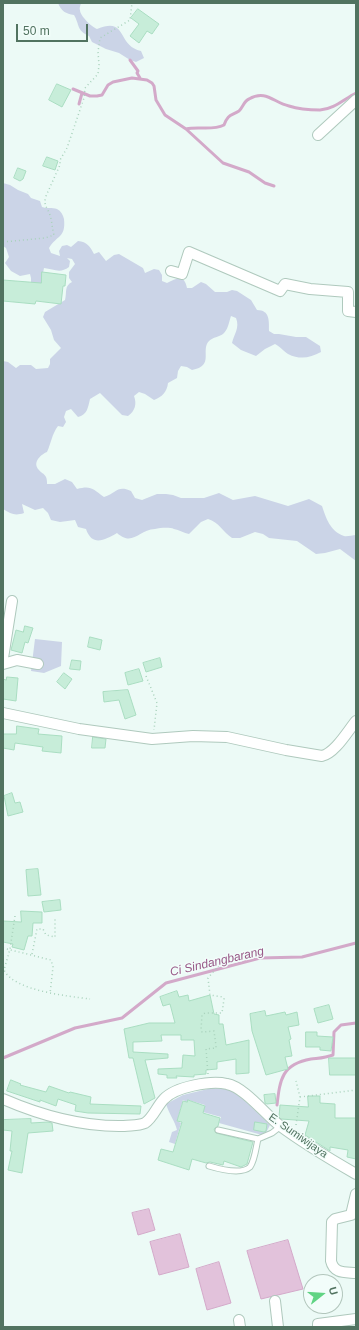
<!DOCTYPE html>
<style>
body{margin:0}
#map{position:relative;width:359px;height:1330px;overflow:hidden;background:#ecfaf6;font-family:Helvetica,sans-serif}
canvas{display:block}
.frame{position:absolute;inset:0;border:4px solid #517360;pointer-events:none}
.north{position:absolute;left:303px;top:1274px;width:40px;height:40px;box-sizing:border-box;background:#f2fdfa;border:1px solid #b2c6bc;border-radius:50%;rotate:73deg;font-size:11px;font-weight:700;line-height:16px;text-align:center;color:#517360}
.north::after{content:'';display:block;margin:auto;width:14px;height:18px;background:#61d484;clip-path:polygon(50% 0,100% 100%,50% 72%,0 100%)}
.scale{position:absolute;left:16px;top:24px;width:72px;height:18px;box-sizing:border-box;border:2px solid #517360;border-top:0;padding-left:5px;font-size:12px;line-height:14px;white-space:nowrap;color:#517360;-webkit-text-stroke:3px #f2fdfa;paint-order:stroke}
</style>
<div id="map">
<canvas width="359" height="1330"></canvas>
<div class="frame"></div>
<div class="north">U</div>
<div class="scale">50 m</div>
</div>
<script>
const ctx = document.querySelector('canvas').getContext('2d');
ctx.lineJoin = 'round';
function paint(path, color) { ctx.fillStyle = color; ctx.fill(path, 'evenodd'); }
function trace(path, color, width, dash) { ctx.strokeStyle = color; ctx.lineWidth = width; ctx.lineCap = dash ? 'butt' : 'round'; ctx.setLineDash(dash || []); ctx.stroke(path); }
function write(font, color, halo, rows, align = 'center') {
  ctx.font = font + ' Helvetica,sans-serif'; ctx.lineWidth = 3; ctx.setLineDash([]); ctx.textBaseline = 'middle'; ctx.strokeStyle = halo; ctx.fillStyle = color; for (const [text, x, y, turn = 0] of rows) {
    ctx.save(); ctx.translate(x, y); ctx.rotate((+turn || 0) * Math.PI / 180); ctx.textAlign = isNaN(turn) ? turn : align; if (halo) ctx.strokeText(text, 0, 0); ctx.fillText(text, 0, 0); ctx.restore();
  }
}
paint(new Path2D(`
 M58 3H81C81 4 79 8 80 10 80 16 92 27 97 29 128 16 116 45 141 51L144 58 136 62 130 60 119 53 106 49 92 42 89 36C76 30 80 25 74 15 66 14 61 11 58 3Z
 M3 183 10 185 18 190 28 194 31 198 40 201 42 207C47 209 52 207 57 209 61 211 63 215 64 219 66 238 57 235 49 248L51 253 60 256 59 251 62 246 67 245 71 247 78 241C87 242 90 246 94 254L99 252 106 261 114 255 119 254 143 268 145 273 154 269 159 270 162 275V281L167 283C177 278 184 274 187 288H192L201 282 206 284 215 292H227L232 290 237 291 251 300 257 310C270 310 269 321 269 331L274 334H279L296 337H306L320 346 321 352C310 358 300 360 288 354 283 351 281 347 275 344L265 349 256 356 241 350 232 343C234 334 240 328 236 318L231 316C229 322 228 330 223 334 219 337 213 337 209 341 200 350 215 366 192 370L187 367 181 366 178 371 177 378 168 383C167 392 162 397 154 400L145 394 139 392 134 396C137 404 135 411 128 416L122 415 100 393 90 399C88 408 87 415 78 417L71 409 66 411 64 417 66 422 63 427 58 426C52 434 51 443 47 452 40 455 32 463 39 470 41 473 44 473 46 477 47 479 47 482 47 484H55L65 479 72 482 77 489C91 485 93 489 104 497 117 493 117 485 131 491L135 498 142 500 157 494H166L173 495 181 498H204L219 493 233 500 255 496 288 506 309 499 322 506C326 518 330 531 344 536 347 537 352 535 356 535V561L340 549 325 553 316 554 297 541 269 538 263 534 255 532 240 538H232C223 532 219 522 208 519L201 522 189 534C184 533 179 530 174 529 169 527 160 528 155 529 138 530 133 547 117 533 105 540 92 547 86 529L78 527 75 520 60 522 51 520 48 513 43 508 35 510 22 504 24 513C15 516 11 514 3 509V361L8 362 16 368 20 365H31L36 369 48 368 50 364V359L61 348 54 340 51 330 43 317 45 312 65 300C67 292 64 286 72 282L69 278V272L75 264 72 259 67 258 70 261 69 267C60 274 54 269 44 268L43 273 44 283H31V278L30 274 20 276 11 271 5 263 9 257 6 248 3 246Z
 M35 639 62 642 61 666 44 673 31 671Z
 M212 1088 226 1089 238 1094 270 1125 266 1133 262 1135 219 1123 221 1117 203 1112 205 1105 188 1100 187 1102 183 1100 177 1121 181 1123 175 1144 169 1142 172 1132 177 1130C175 1121 169 1114 166 1104L183 1095Z`), '#cbd4e7');
const water = new Path2D(`
 M149 1209 155 1230 138 1235 132 1213Z
 M180 1234 189 1267 159 1275 150 1242Z
 M288 1240 303 1289 261 1299 247 1251Z
 M219 1262 231 1303 207 1310 196 1269Z`);
paint(water, '#e2c2db');
trace(water, '#d3a9c9', 1);
trace(new Path2D(`
 M130 60 138 71 137 73 140 78
 M73 89 90 96H97L102 95 108 85 113 82 132 78 147 80 152 83 154 86 156 100 165 115 186 129 223 163 249 172 265 183 274 186
 M79 104 82 93
 M186 129C199 126 212 131 224 125 228 114 231 116 239 111 243 107 244 101 249 99 266 89 274 103 289 106 298 109 310 110 320 110 334 109 344 99 356 93
 M3 1058 75 1028 122 1018 166 983 260 958 302 957 356 943
 M277 1105C280 1079 282 1064 311 1059 319 1058 325 1058 333 1055L334 1032 341 1025 356 1023`), '#d3a9c9', 3);
const building = new Path2D(`
 M138 9 159 24 152 34 147 31 139 43 130 36 139 24 131 18Z
 M57 84 71 90 62 107 49 100Z
 M47 157 58 161 55 170 43 166Z
 M18 168 26 171 23 179 20 181 14 178Z
 M42 272 66 275 65 286H63L61 304 36 301 35 304 3 301V280L41 283Z
 M25 626 33 628 28 643 25 642 22 653 11 650 16 630 23 632Z
 M90 637 102 640 100 650 88 647Z
 M160 658 162 667 146 672 143 663Z
 M72 660 81 661 80 670 70 669Z
 M139 669 143 681 128 685 125 673Z
 M64 673 72 679 65 689 57 682Z
 M7 677 18 678 16 701 3 699V679L6 680Z
 M128 690 136 715 125 719 119 700 104 702 103 692Z
 M17 726 39 729 38 734 62 736 61 753 42 751 43 747 15 743 14 750 3 748V734H16Z
 M93 737 106 739 105 748H92Z
 M12 793 15 803 20 802 23 812 8 816 4 796Z
 M38 869 41 895 28 896 26 870Z
 M60 900 61 910 44 912 42 902Z
 M21 911 42 912V923H33L32 936H28L24 950 12 947 13 944 3 942V921L21 922Z
 M177 991 179 997 188 995 189 1001 210 995 214 1014 219 1015V1024H223L226 1045 249 1040V1073L236 1074V1059L217 1062V1069L206 1070V1074L194 1075V1077L176 1076 177 1078H167V1075L158 1074V1069L182 1068 183 1055 195 1056 194 1040H181V1035H161L162 1041 133 1042V1052L168 1054V1058L145 1060 155 1098 144 1104 133 1058H129L124 1029 149 1023H175L170 1004 163 1006 160 997Z
 M329 1005 333 1019 318 1023 314 1009Z
 M265 1011 266 1016 285 1012 286 1015 297 1012 299 1025 288 1027 291 1039 289 1040 292 1056 285 1057 288 1069 266 1075 252 1031 250 1014Z
 M306 1032H317V1036L333 1037 331 1051 320 1050V1047H306Z
 M329 1058H356V1075H330Z
 M11 1080 21 1084 20 1085 46 1092 49 1086 69 1093 70 1092 91 1097 90 1104 141 1106 140 1114 88 1113 75 1111 76 1105 58 1099 56 1106 40 1100V1102L7 1091Z
 M275 1094 276 1103 267 1104 265 1103 264 1095Z
 M308 1096H320V1103L335 1104V1118H356V1159L347 1157 348 1150 330 1147V1151L305 1135 309 1121 281 1119 279 1117 280 1105 308 1107Z
 M188 1100 205 1106 203 1113 220 1118 218 1126 214 1129 216 1133 253 1142 247 1164 241 1167 224 1161 223 1165 210 1162 206 1163 192 1159 189 1170 158 1160 161 1149 173 1152 182 1122 177 1121 183 1101 187 1102Z
 M31 1119V1123L48 1122 52 1123 53 1131 28 1133 22 1173 8 1170 12 1151H10L12 1131 3 1130V1120Z
 M255 1122 267 1124 266 1131 264 1132 254 1130Z`);
paint(building, '#c7edd9');
trace(building, '#a9ddc1', 1);
const service = new Path2D(`
 M218 1130 258 1139 272 1133 281 1126
 M209 1166C219 1169 241 1175 250 1167 255 1160 256 1147 258 1139`);
const minor = new Path2D(`
 M318 135 356 100
 M171 271 182 274 189 252 280 291 285 284 310 289 348 292V311L356 312
 M3 658 12 601
 M3 664 17 660 38 664
 M3 713 79 729 152 739 193 736 227 737 286 750 322 756C335 753 347 732 356 721
 M3 1099C40 1115 83 1127 124 1126 131 1125 138 1126 145 1123 153 1118 157 1106 164 1099 175 1087 211 1080 227 1084 244 1087 265 1114 279 1125 303 1143 330 1159 356 1174
 M356 1194 351 1215 335 1219 332 1222 331 1261C334 1274 345 1272 356 1273
 M275 1301 278 1327
 M239 1320 240 1327
 M318 1327V1324L356 1319`);
trace(service, '#afc9bd', 7);
trace(minor, '#afc9bd', 12);
trace(new Path2D(`
 M3 242 45 238 54 235C52 228 52 221 50 215 47 207 43 205 46 196L60 165V160L67 148 84 98 85 88 98 74 99 65 98 52 100 38 130 20 132 3
 M146 676 157 703 154 730
 M15 916 10 949 4 970C14 991 68 996 90 999
 M3 948 51 960 53 967 50 994
 M32 954 37 929H43L46 935 55 937V918
 M208 1074 206 1049 216 1048V1046L214 1031 202 1032 201 1030 202 1015 205 1013H222L224 999 223 997 210 995 208 978 229 954
 M300 1097 356 1090
 M296 1125 300 1097 296 1081`), '#a9d2bc', 1.5, [1, 3]);
trace(service, '#fff', 5);
trace(minor, '#fff', 10);
write('11px', '#517360', '#f2fdfa', [
 ["E. Sumiwijaya",298,1136,35]
]);
write('italic 12px', '#975887', '#f2fdfa', [
 ["Ci Sindangbarang",217,962,-13]
]);
</script>
